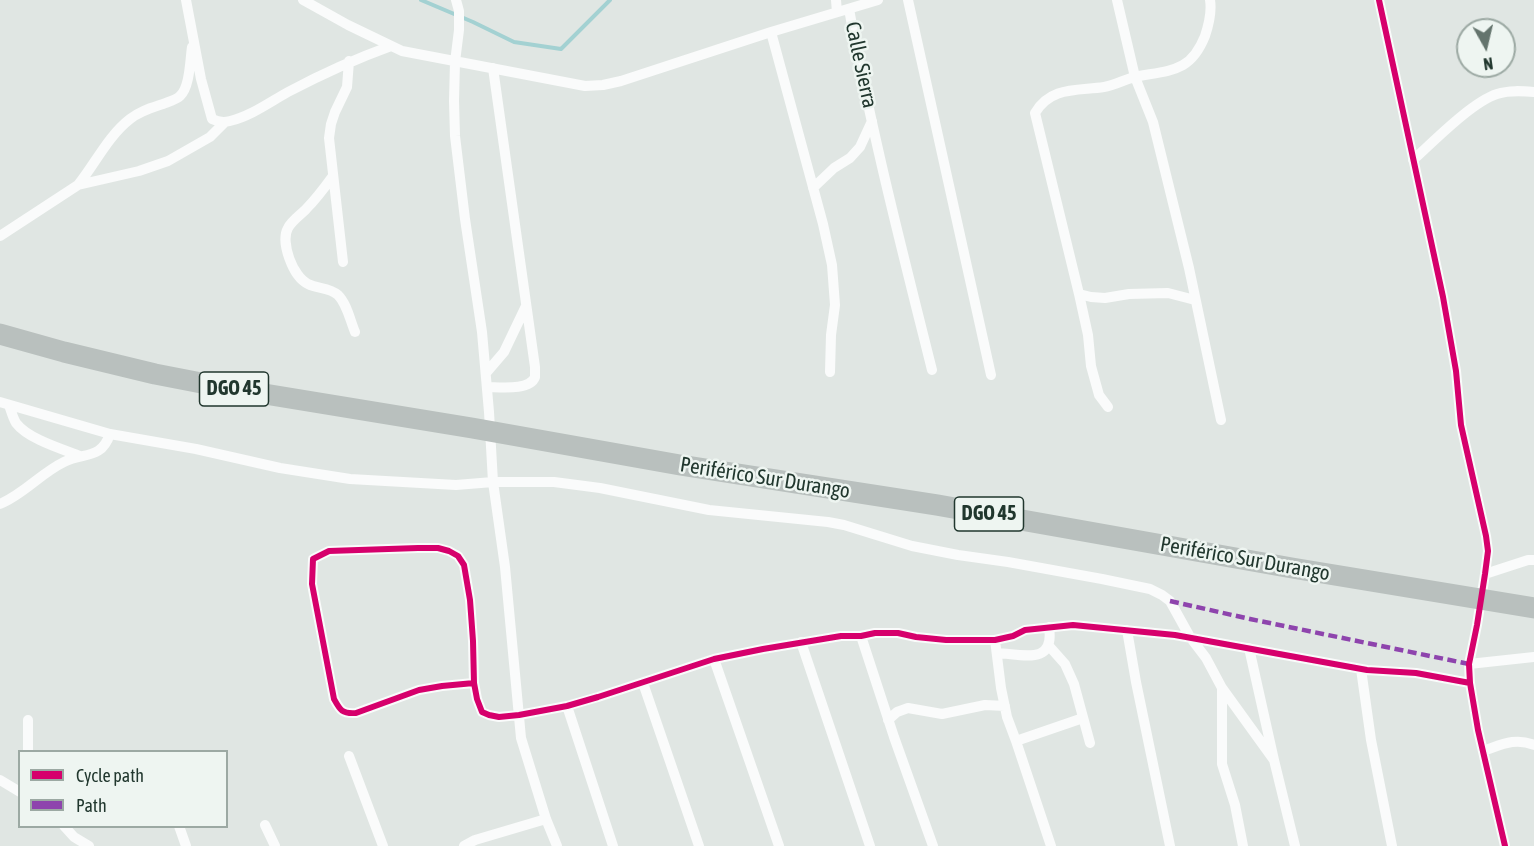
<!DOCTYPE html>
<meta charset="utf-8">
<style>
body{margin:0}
#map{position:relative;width:1534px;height:846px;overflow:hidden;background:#e0e6e3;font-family:"Asap Condensed",sans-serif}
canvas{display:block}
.legend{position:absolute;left:18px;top:750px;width:210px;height:78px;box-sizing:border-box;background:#eef5f1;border:2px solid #9ca9a3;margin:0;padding:8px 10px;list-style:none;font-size:18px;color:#21372e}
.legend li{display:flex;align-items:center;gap:12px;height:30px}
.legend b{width:30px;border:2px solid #9ca9a3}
.north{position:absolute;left:1456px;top:18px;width:60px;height:60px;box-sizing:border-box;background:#eef5f1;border:2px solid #9ca9a3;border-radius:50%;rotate:172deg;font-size:16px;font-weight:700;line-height:24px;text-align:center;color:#21372e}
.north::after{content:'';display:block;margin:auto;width:21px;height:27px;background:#64746d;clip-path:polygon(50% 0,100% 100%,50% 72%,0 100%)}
</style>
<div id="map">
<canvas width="1534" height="846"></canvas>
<ul class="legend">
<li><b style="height:8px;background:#d6006c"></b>Cycle path</li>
<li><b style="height:8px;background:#8e44ad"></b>Path</li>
</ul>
<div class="north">N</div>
</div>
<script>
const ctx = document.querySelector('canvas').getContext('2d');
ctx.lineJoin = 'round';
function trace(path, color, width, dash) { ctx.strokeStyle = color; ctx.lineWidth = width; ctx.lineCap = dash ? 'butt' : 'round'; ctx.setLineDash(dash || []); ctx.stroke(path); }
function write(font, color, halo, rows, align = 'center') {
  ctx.font = font + ' "Asap Condensed",sans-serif'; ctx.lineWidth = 5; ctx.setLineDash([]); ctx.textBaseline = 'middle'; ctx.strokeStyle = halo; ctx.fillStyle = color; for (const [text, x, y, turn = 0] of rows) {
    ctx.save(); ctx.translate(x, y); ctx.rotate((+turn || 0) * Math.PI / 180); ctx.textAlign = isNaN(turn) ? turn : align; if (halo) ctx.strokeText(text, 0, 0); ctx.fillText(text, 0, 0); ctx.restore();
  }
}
trace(new Path2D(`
 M421 0 473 22 514 42 561 49 610 0`), '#a3d1d2', 4);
trace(new Path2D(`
 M186 0 201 79 212 119C218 122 223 123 230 121 251 116 270 102 288 92 322 74 355 59 391 46
 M303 0 348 25 402 51 585 86 603 85 621 81 771 32 878 0
 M456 0 459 11V30L455 62 454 101 455 136 465 219 482 332 489 412 493 482 505 567 521 738 546 819 557 846
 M836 0 837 12
 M908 0 991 375
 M1117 0 1135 77 1153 122 1189 268 1221 420
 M1379 0 1443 297 1456 371 1461 425 1486 536 1488 551 1485 574 1477 625 1469 664 1470 683 1478 730 1505 846
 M849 9C871 130 902 250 932 370
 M771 32 823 224 832 265 835 305 831 335 830 372
 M1413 160C1434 141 1472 102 1497 94 1509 90 1522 91 1534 92
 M333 176C325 187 317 198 307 208 302 214 292 220 288 228 280 242 293 277 308 284 318 289 329 287 338 295 347 304 350 320 355 332
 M78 185C95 164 108 136 130 119 140 111 151 108 163 104 168 102 176 100 180 96 190 87 190 60 192 47
 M813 188 834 168 850 158 860 147 872 121
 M0 236 78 185 139 171 168 161 210 137 225 122
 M343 262 329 138 331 124 335 112 347 87 349 61
 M1079 294 1091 297 1105 298 1129 294 1168 293 1195 300
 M486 373 504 352 526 306
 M487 387C499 387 530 391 535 377 535 376 535 369 535 367L493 68
 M0 402 110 434 196 449 280 468 350 479 456 485 493 482H554L600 488 709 510 828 522 844 525 912 546 958 555 1008 562 1102 579 1150 589 1162 595 1170 601 1190 637 1206 658 1222 688 1274 760
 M9 405C11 411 13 418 16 423 28 439 62 449 80 456
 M1108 407 1099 395 1091 366 1088 335 1079 294 1035 113C1051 86 1078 91 1104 87 1116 85 1127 78 1139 76 1173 70 1191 71 1205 36 1209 24 1212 12 1210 0
 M0 504C24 494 41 473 64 462 84 452 101 460 110 434
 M1485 574 1528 560H1534
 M1127 630 1136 682 1170 846
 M861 636 894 737 933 846
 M995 640 1001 688 1007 717 1016 741 1051 846
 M801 642 870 846
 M1049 646 1065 664 1074 684 1090 743
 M1249 648 1274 760 1295 846
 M997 653C1022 654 1055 666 1049 627
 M714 659 779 846
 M1469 664 1534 657
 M1361 669 1371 740 1392 846
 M474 683 442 686 419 690 356 713C342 714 340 710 334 699L312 584 313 559 329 551 418 548H438L449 551 458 556 464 565 470 600 473 641 474 683 477 699 482 712 489 715 499 717 519 715 567 706 598 697 714 659 763 649 841 636H861L875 633H898L916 637 946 640H995L1013 636 1025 630 1073 625 1175 635 1367 670 1416 673 1470 683
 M643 683 699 846
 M1222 688V764L1235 805 1243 846
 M567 706 613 846
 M888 720 897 712 908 708 942 714 985 705 1005 706
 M1016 741 1083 718
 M1483 751C1501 745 1515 737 1534 745
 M28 752V720
 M349 756 383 846
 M0 780 20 792
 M265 825 275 846
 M64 826 74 837 89 846
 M179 826 186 846
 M464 846 475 840 546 819`), '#fafbfb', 10);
trace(new Path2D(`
 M0 334 64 352 155 374 222 387 472 428 680 465 937 505 1292 568 1534 608`), '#b9c0be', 21);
trace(new Path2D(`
 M1170 601 1250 619 1469 664`), '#8e44ad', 4.5, [9, 4.5]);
trace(new Path2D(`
 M1379 0 1443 297 1456 371 1461 425 1486 536 1488 551 1485 574 1477 625 1469 664 1470 683 1478 730 1505 846
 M474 683 442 686 419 690 356 713C342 714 340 710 334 699L312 584 313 559 329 551 418 548H438L449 551 458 556 464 565 470 600 473 641 474 683 477 699 482 712 489 715 499 717 519 715 567 706 598 697 714 659 763 649 841 636H861L875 633H898L916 637 946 640H995L1013 636 1025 630 1073 625 1175 635 1367 670 1416 673 1470 683`), '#d6006c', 6);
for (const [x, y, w] of [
 [234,389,69],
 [989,514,69]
]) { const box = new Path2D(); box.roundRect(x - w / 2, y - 17, w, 34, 4.5); ctx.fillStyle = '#eef5f1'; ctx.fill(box); trace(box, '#21372e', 1.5); }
write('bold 20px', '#21372e', null, [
 ["DGO 45",234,389],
 ["DGO 45",989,514]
]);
write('21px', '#21372e', '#eef5f1', [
 ["Calle Sierra",861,65,78],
 ["Periférico Sur Durango",765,478,9],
 ["Periférico Sur Durango",1245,559,10]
]);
</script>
